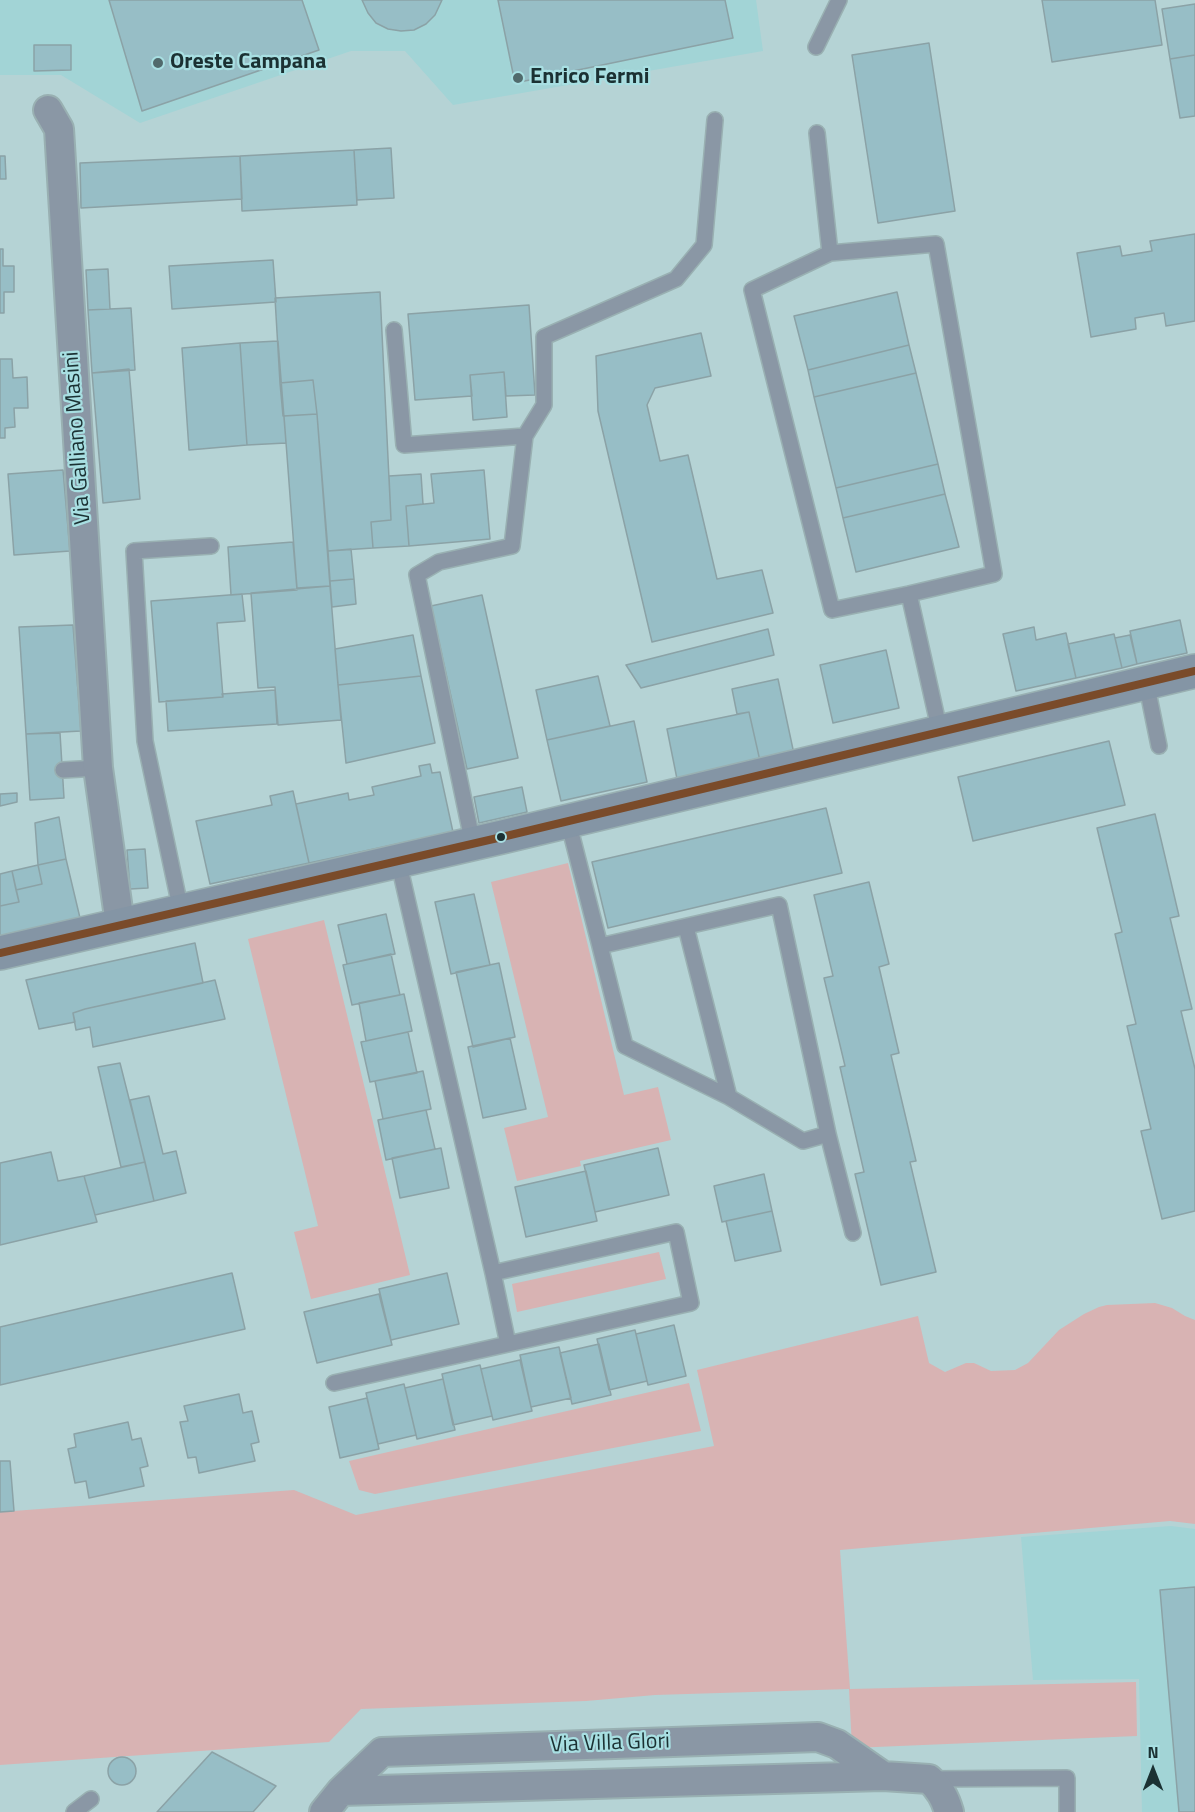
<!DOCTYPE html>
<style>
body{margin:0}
#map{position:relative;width:1195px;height:1812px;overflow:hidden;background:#b5d3d5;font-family:"Titillium Web",sans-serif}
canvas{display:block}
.north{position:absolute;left:1123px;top:1740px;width:60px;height:60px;-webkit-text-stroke:4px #a8dfe2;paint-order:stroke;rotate:0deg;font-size:16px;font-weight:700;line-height:24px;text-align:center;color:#1b3133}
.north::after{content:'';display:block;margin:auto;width:21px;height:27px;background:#1b3133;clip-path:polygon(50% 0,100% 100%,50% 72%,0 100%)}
</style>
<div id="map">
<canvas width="1195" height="1812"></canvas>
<div class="north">N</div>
</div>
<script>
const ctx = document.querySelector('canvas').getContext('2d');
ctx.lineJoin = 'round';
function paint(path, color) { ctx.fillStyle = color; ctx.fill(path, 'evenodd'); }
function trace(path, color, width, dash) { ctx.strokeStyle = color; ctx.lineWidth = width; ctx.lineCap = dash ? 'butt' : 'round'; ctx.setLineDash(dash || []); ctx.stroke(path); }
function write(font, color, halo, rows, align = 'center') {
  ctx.font = font + ' "Titillium Web",sans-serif'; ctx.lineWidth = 4.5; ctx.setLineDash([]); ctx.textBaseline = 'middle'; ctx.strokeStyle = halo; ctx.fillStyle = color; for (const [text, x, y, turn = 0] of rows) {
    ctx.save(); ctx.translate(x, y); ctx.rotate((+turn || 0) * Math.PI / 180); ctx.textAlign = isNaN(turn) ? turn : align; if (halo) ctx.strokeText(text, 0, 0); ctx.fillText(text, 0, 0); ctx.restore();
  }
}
paint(new Path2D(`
 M0 0H756L763 51 453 105 405 51H351L140 123 61 75H0Z
 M1171 1526 1195 1529V1812H1142L1139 1679 1033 1680 1021 1537Z`), '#a2d4d6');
paint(new Path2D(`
 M568 863 624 1095 658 1087 671 1140 580 1161 581 1166 517 1181 504 1128 548 1117 491 882Z
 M324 920 410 1275 311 1299 294 1232 318 1226 248 939Z
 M659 1252 666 1279 517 1312 512 1284Z
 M1155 1303 1172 1308 1185 1316 1195 1320V1524L1170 1521 840 1550 850 1689 1136 1682 1137 1736 852 1748 849 1689 655 1695 586 1701 361 1709 329 1742 0 1765V1512L294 1490 356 1515 714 1446 697 1370 918 1316 929 1363 945 1372 966 1363H974L991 1371 1015 1370 1028 1363 1059 1330 1084 1314 1099 1307 1107 1305Z
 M689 1383 701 1431 375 1494 359 1490 349 1461Z`), '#d8b3b3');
const building = new Path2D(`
 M109 0H302L319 50 142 111Z
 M362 0H442L435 15 426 24 414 30 401 31 388 29 376 23 368 13Z
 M498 0H725L733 38 515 83Z
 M1042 0H1155L1162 45 1052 62Z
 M1195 4V55L1170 59 1162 9Z
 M929 43 955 211 878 223 852 55Z
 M34 45H71V70L34 71Z
 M1195 55V116L1180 118 1170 59Z
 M391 148 394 198 357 200 354 150Z
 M354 150 357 205 242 211 240 156Z
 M0 156H5L6 179H0Z
 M240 156 242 199 81 208 80 163Z
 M1195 234V321L1166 326 1164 313 1135 318 1136 329 1091 337 1077 253 1120 246 1122 256 1152 251 1150 241Z
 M0 249H3V266H14V292H4V313H0Z
 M273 260 276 302 172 309 169 266Z
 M108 269 110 309 88 310 86 270Z
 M380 292 391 520 371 522 373 548 328 551 317 414 313 380 280 383 275 298Z
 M897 292 909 345 808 370 794 316Z
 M529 305 535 395 506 396 504 372 470 375 472 396 415 400 408 314Z
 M131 308 135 370 92 373 88 310Z
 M701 333 711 376 655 388 647 405 660 461 688 455 717 579 762 570 773 613 652 642 598 411 596 356Z
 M278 341 286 443 247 445 240 343Z
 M240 343 247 445 189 450 182 348Z
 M909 345 916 373 814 397 808 370Z
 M0 359H12L13 378 27 377 28 408H14L15 427 5 428V438H0Z
 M129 369 140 499 103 503 92 373Z
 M504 372 507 417 473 420 470 375Z
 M916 373 938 464 836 488 814 397Z
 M313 380 317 414 283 416 280 383Z
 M317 414 330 586 297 588 284 416Z
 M938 464 945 494 843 518 836 488Z
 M63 470 70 551 14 555 8 474Z
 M484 470 490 539 409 546 406 506 434 503 431 474Z
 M421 474 423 504 406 506 409 546 373 548 371 522 391 520 389 476Z
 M945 494 959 547 856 572 843 518Z
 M293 542 297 590 231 595 228 547Z
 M351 549 354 579 330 581 328 551Z
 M354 579 356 604 332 607 330 581Z
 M330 586 341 720 278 725 275 687 258 688 251 593Z
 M242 594 245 621 217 623 223 697 159 702 151 601Z
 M482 595 518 758 467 769 431 606Z
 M1180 620 1187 653 1137 664 1130 631Z
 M73 625 81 731 26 734 19 627Z
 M1034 627 1036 640 1066 633 1076 678 1016 691 1003 634Z
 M768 629 774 655 641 688 626 665Z
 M1114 634 1122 668 1076 678 1068 644Z
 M413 635 421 676 338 685 335 649Z
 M1130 635 1137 664 1122 668 1115 638Z
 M886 650 899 708 833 723 820 665Z
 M421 676 435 743 346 763 338 685Z
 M598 676 610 726 547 740 536 690Z
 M778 679 794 754 760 761 749 712 737 714 732 689Z
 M275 690 277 724 168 731 166 701 223 697 222 694Z
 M749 712 760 761 677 779 667 729Z
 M634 721 647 782 561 801 547 740Z
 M60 733 64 798 30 800 26 734Z
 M1109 741 1125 805 973 841 958 777Z
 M430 764 432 773 440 772 453 832 309 863 296 804 348 793 349 800 374 795 372 787 421 776 419 766Z
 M522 787 527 812 479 823 474 797Z
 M293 791 309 863 210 884 196 821 272 805 270 796Z
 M17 793V802L0 806V794Z
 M826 808 842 873 608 928 592 862Z
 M1155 814 1179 916 1170 918 1192 1009 1181 1011 1195 1069V1211L1162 1219 1141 1131 1151 1129 1127 1026 1136 1024 1115 934 1122 932 1097 828Z
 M59 817 66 859 38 865 35 823Z
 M145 849 148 888 130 889 127 850Z
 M66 859 80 918 0 936V906L19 902 16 890 42 884 38 865Z
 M38 865 42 884 16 890 12 871Z
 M12 871 19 902 0 906V874Z
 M869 882 889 964 879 967 899 1053 891 1055 916 1161 910 1162 936 1272 881 1285 855 1174 864 1172 840 1067 845 1066 824 978 833 976 814 895Z
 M474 894 490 965 451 974 435 902Z
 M386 914 395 954 347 964 338 925Z
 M195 943 203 983 85 1009 73 1013 75 1022 39 1029 26 980Z
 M391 954 400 995 352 1005 343 965Z
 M499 963 515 1037 473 1047 456 972Z
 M215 980 225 1019 93 1047 90 1027 76 1030 73 1013 85 1009Z
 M404 994 412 1031 366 1041 359 1003Z
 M408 1032 417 1073 370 1082 361 1042Z
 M510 1038 526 1109 483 1118 468 1047Z
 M120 1063 145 1162 121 1167 98 1067Z
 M423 1071 431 1109 383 1119 375 1081Z
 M149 1096 163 1154 176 1151 186 1193 154 1201 130 1100Z
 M426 1110 435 1149 386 1160 378 1120Z
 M441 1148 449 1188 400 1198 392 1158Z
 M658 1148 669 1195 595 1212 584 1165Z
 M51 1152 58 1181 84 1176 97 1222 0 1245V1163Z
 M145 1162 154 1201 95 1215 84 1176Z
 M586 1171 597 1221 526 1237 515 1187Z
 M764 1174 772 1211 722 1222 714 1186Z
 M772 1211 781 1251 735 1261 726 1221Z
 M232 1273 245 1329 0 1385V1327Z
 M447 1273 459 1324 391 1340 379 1289Z
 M379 1294 392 1345 317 1363 304 1312Z
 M674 1325 686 1376 648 1385 636 1334Z
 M635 1330 647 1381 609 1390 597 1339Z
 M599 1344 611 1395 572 1404 560 1353Z
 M559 1347 571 1398 531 1407 520 1355Z
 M520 1360 532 1411 493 1420 481 1369Z
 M480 1365 492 1416 453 1425 442 1374Z
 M443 1379 455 1430 417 1439 405 1388Z
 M404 1384 416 1435 378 1444 366 1393Z
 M239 1394 243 1413 252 1411 259 1442 251 1444 255 1461 199 1473 196 1457 188 1458 180 1422 188 1421 184 1406Z
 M367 1398 379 1449 340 1458 329 1407Z
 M128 1422 132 1440 141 1438 148 1466 140 1468 144 1486 89 1498 86 1481 75 1483 68 1449 76 1447 74 1434Z
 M0 1461H10L14 1511 0 1512Z
 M1195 1587V1812H1179L1160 1590Z
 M212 1752 276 1786 253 1812H157Z
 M108 1771a14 14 0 1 1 28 0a14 14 0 1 1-28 0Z`);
paint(building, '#97bec6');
trace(building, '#8ba2a6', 1.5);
const lane = new Path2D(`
 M816 47 839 0
 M817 133 830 253 936 244 994 574 909 594 940 732
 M830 253 752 290 832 610 909 594
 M394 330 404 445 525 436 512 546 439 562 417 575 473 844
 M525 436 544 405V337L676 279 704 245 715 120
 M1146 682 1159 746
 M63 770 98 768
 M568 821 600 946 779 905 828 1134 803 1141 729 1097 625 1046 600 946
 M181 911 145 741 134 551 211 546
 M686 927 729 1097
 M828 1134 853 1233
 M493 1273 508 1344
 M334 1383 691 1303 676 1232 493 1273 398 860
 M930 1779 1067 1778V1812
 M74 1812 91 1799`);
const street = new Path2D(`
 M48 110 59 129 98 768 120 924
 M341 1791 883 1776 929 1779C940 1789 945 1798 949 1812
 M324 1812 341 1791 382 1752 818 1737 837 1744 883 1776`);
const secondary = new Path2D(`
 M0 953 502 837 1195 671`);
trace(lane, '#99b0b2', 18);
trace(street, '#99b0b2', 32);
trace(secondary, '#99b0b2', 36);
trace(lane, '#8a97a5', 15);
trace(street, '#8a97a5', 28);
trace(secondary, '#8495a5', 33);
trace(new Path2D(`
 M0 953 502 837 1195 671`), '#7a4b2a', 8);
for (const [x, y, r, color] of [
 [158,63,6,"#516a6c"],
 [518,78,6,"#516a6c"],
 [501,837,5,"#1b3133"]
]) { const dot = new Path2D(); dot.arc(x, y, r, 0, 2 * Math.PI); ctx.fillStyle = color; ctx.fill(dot); trace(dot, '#a8dfe2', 2); }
write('bold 22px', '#1b3133', '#a8dfe2', [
 ["Oreste Campana",170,63],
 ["Enrico Fermi",530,78]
], 'left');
write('22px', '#1b3133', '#a8dfe2', [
 ["Via Galliano Masini",78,438,-94],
 ["Via Villa Glori",610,1744,-2]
]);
</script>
